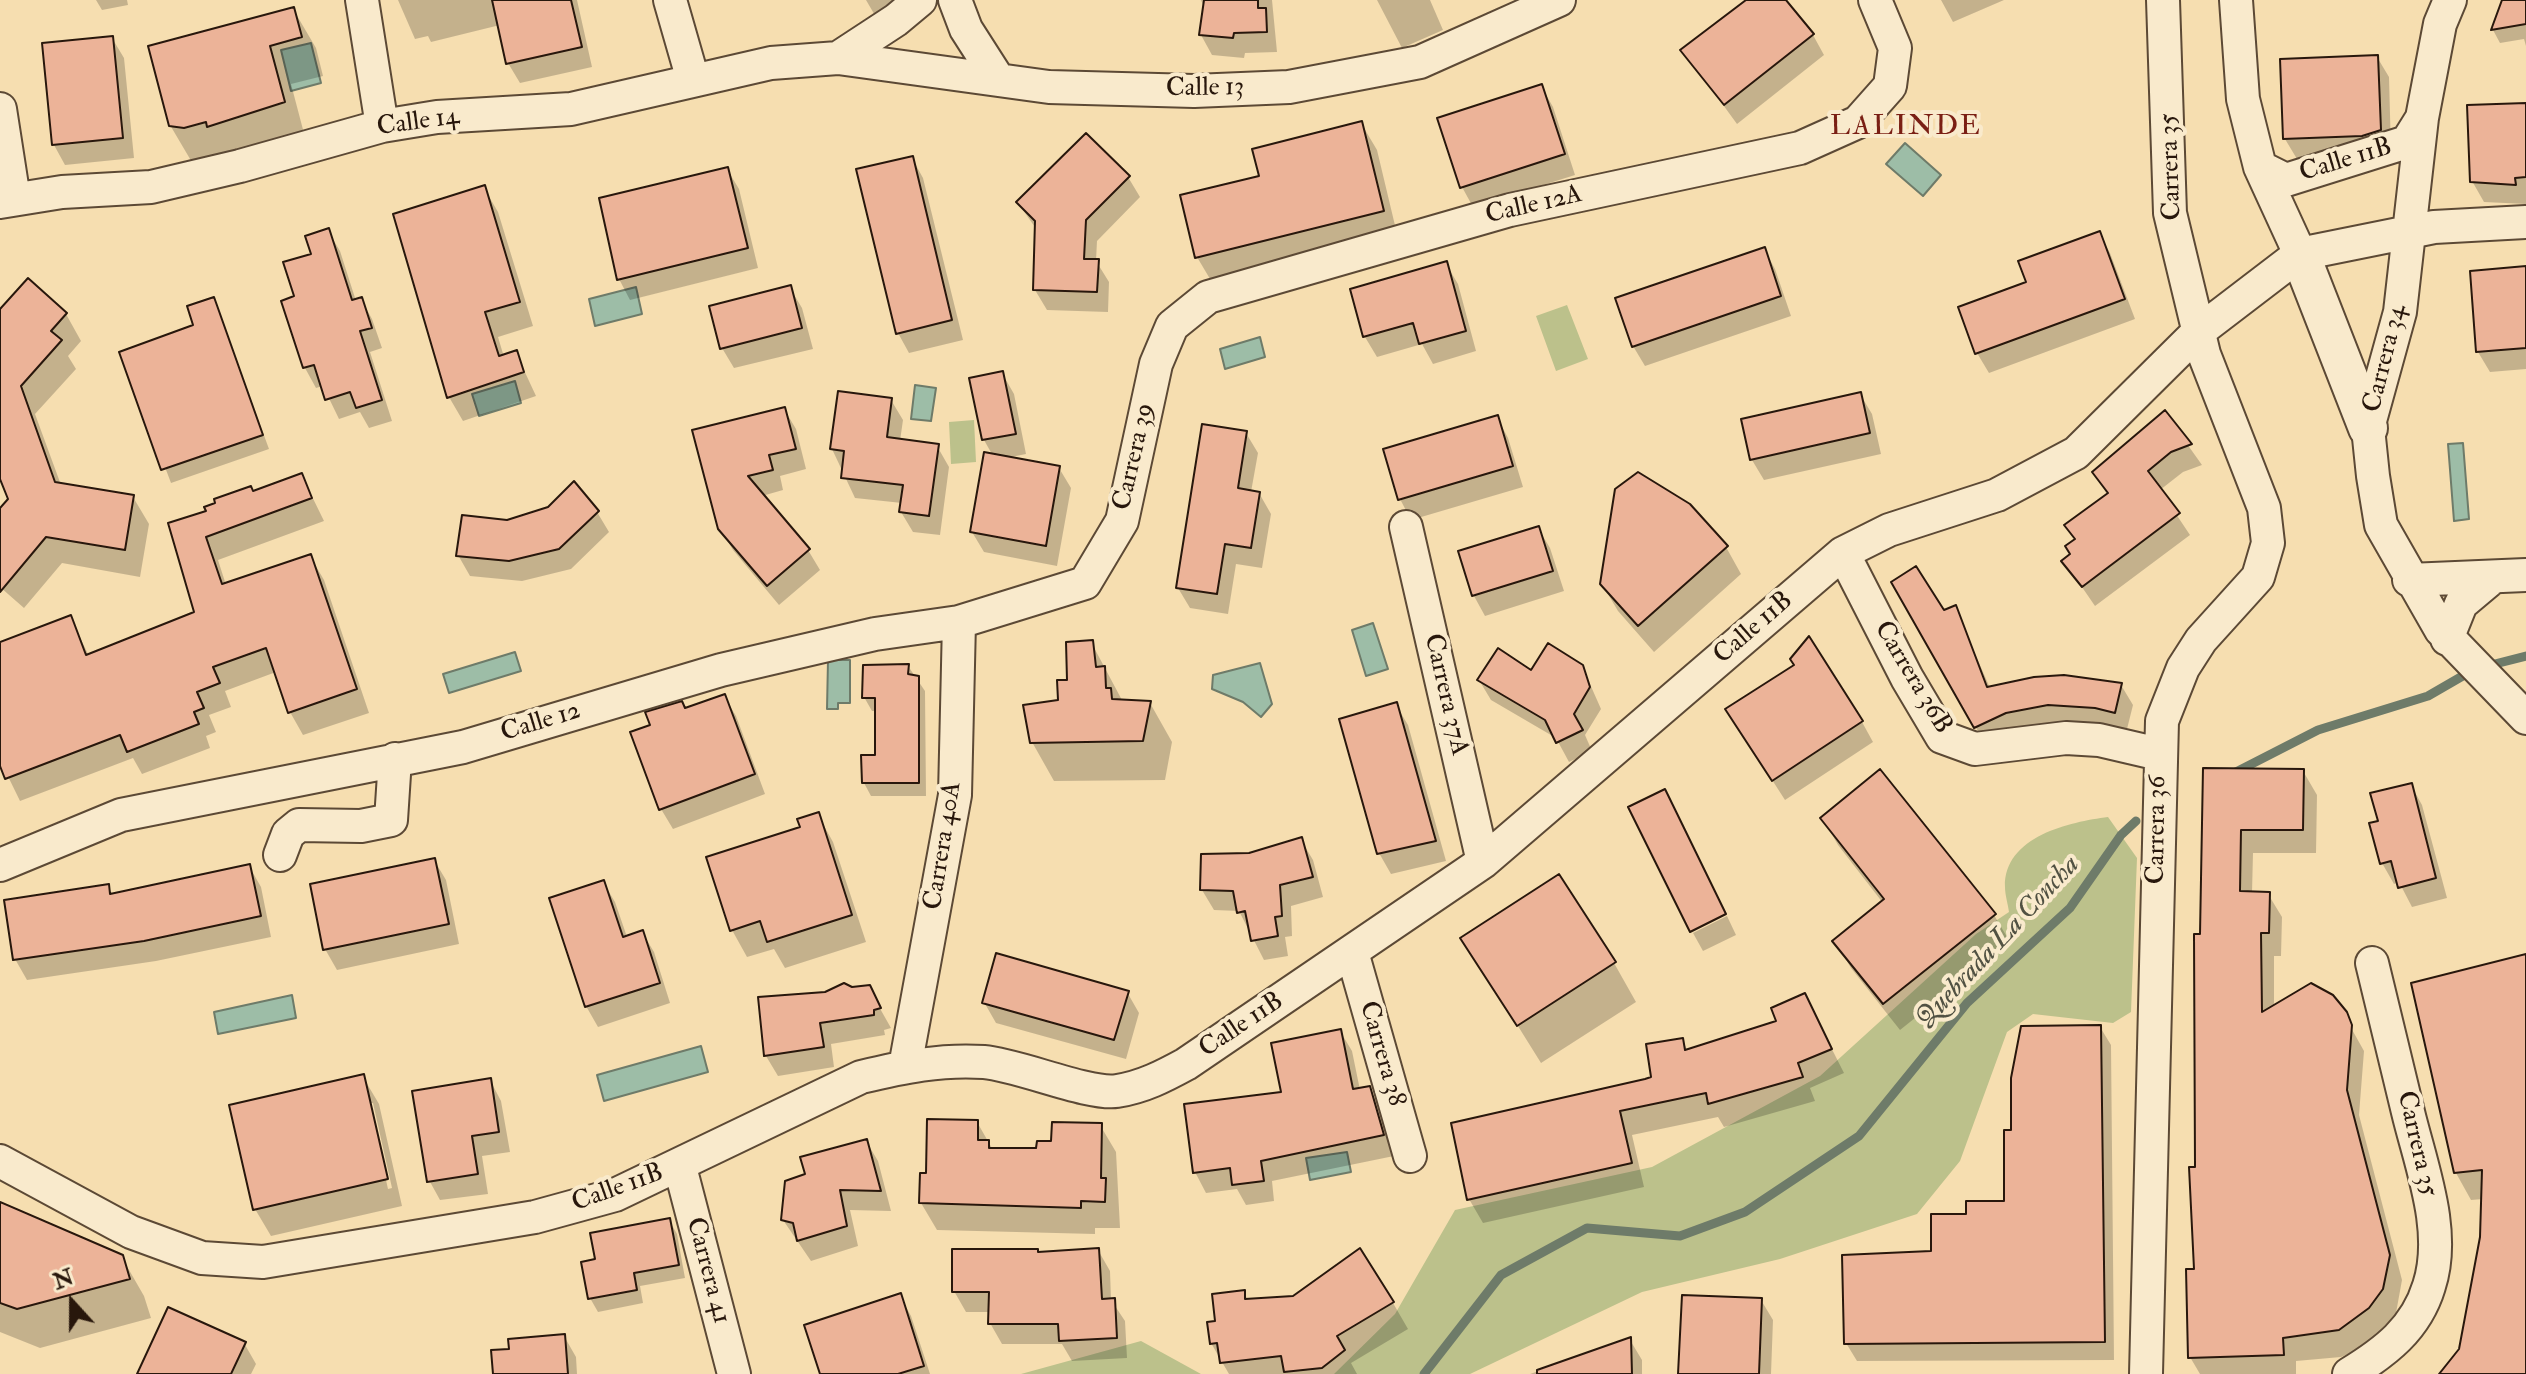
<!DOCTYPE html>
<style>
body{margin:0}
#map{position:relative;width:2526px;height:1374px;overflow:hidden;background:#f6deb0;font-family:"IM FELL Double Pica",serif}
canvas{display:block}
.north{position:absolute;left:32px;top:1262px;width:80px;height:80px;-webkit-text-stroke:6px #f9eacc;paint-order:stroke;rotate:339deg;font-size:22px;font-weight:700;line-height:32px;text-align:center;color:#28170c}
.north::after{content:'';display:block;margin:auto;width:28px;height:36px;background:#28170c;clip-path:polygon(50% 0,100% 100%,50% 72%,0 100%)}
</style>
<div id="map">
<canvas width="2526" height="1374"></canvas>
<div class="north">N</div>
</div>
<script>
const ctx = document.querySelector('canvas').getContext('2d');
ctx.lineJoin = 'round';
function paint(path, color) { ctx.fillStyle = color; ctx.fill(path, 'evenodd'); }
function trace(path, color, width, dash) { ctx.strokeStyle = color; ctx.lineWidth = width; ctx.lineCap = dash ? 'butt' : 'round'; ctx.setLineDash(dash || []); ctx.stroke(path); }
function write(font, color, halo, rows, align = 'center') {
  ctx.font = font + ' "IM FELL Double Pica",serif'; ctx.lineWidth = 8; ctx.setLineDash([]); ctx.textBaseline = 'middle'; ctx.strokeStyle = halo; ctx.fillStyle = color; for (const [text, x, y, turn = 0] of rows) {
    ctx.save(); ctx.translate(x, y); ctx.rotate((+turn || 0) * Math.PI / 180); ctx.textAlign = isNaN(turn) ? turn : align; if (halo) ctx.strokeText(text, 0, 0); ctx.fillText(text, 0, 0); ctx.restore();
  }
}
paint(new Path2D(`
 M1567 305 1588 359 1556 371 1536 316Z
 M974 420 976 462 951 464 949 422Z
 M2108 817 2137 858 2131 1012 2113 1023 2033 1014 2007 1032 1960 1161 1917 1214 1780 1259 1642 1292 1470 1374H1334L1395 1314 1455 1210 1652 1167 1820 1076 1976 934 2009 912C2008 904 2005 895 2005 887 2004 836 2070 822 2108 817Z
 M1141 1341 1201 1374H1021Z`), '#bcc18b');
const water = new Path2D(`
 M311 43 321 83 291 91 281 50Z
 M1905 143 1941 175 1923 196 1886 164Z
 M636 287 642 314 595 326 589 299Z
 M1260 337 1265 357 1225 369 1220 349Z
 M515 381 521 403 479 416 472 394Z
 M915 385 936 388 931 421 911 419Z
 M2463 443 2469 519 2454 521 2448 444Z
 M1373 623 1388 669 1366 676 1352 630Z
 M515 652 521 671 449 693 443 674Z
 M828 660H850V703H838V709H827Z
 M1260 663 1272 704 1261 717 1243 702 1212 689 1213 675Z
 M292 995 296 1018 218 1034 214 1012Z
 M701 1046 708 1072 604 1101 597 1075Z
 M1347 1152 1351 1172 1310 1180 1306 1158Z`);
paint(water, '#9dbda7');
trace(water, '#6e7b69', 2);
paint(new Path2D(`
 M96 0H127L128 5 102 10Z
 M398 0H577L592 67 520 83 508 63 500 25 431 42 428 36 415 39Z
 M866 0H927L880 24Z
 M1201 0H1272L1277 52 1245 53 1244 58 1212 55 1201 35 1205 10Z
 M1377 0H1430L1443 30 1402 48Z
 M1749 0H1783L1813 35 1824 55 1737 124 1683 50Z
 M1941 0H2004L1953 22Z
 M2504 0H2526V46L2524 39 2500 43 2493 30Z
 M293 9 316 48 323 76 291 84 306 141 193 164 170 125Z
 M112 38 124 58 134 158 65 165 54 145Z
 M2377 57 2389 77 2391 151 2374 156 2297 159 2285 139Z
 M1541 86 1553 107 1575 175 1473 207 1462 187Z
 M2526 105V204L2484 202 2472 181Z
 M1361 123 1377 150 1398 238 1213 284 1197 257 1182 197 1261 177Z
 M912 158 923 178 963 340 909 353 898 333Z
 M727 169 739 189 758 268 630 300 619 279Z
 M1128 177 1140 197 1097 241 1096 261 1109 282 1108 312 1047 310 1035 290 1037 230 1018 203Z
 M484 188 498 212 533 326 498 337 504 357 516 353 536 396 463 421 449 397Z
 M328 231 340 251 356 301 361 299 372 319 382 348 370 352 392 421 369 428 360 412 339 419 323 386 316 388 305 368 284 302 296 298Z
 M2099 233 2110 253 2135 319 1989 373 1977 353Z
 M1764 249 1775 269 1791 316 1645 366 1633 346Z
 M1446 264 1458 284 1476 351 1433 364 1422 344 1377 357 1365 337 1352 290Z
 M2526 268V369L2490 372 2478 352Z
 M28 281 66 314 81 341 68 356 76 369 35 414 61 485 133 497 149 524 140 577 62 563 24 608 0 587V511L10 499 0 473V312Z
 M790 288 802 308 813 349 734 368 722 348Z
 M214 299 269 449 171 483 122 353 196 326Z
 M1002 373 1014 394 1026 454 1006 458 1059 468 1071 488 1057 566 984 552 972 532 993 456 984 440Z
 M1860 394 1872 414 1881 454 1764 480 1752 460Z
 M891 400 903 420 900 441 937 446 949 467 940 535 913 532 901 512 902 503 855 498 832 449Z
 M784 409 796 429 806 469 780 476 783 490 762 496 808 550 820 570 779 605 733 550 720 528 695 432Z
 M2165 413 2202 465 2183 472 2160 490 2190 535 2095 606 2064 561 2072 555 2076 540 2067 525 2108 496 2094 473Z
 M1497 417 1508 438 1523 487 1411 520 1400 499Z
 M1246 433 1258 453 1251 492 1259 493 1271 514 1262 568 1236 564 1228 614 1190 608 1178 588Z
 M302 476 324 521 218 560 226 585 310 556 324 580 369 713 303 735 290 712 276 672 225 691 231 707 209 715 216 732 206 736 210 748 142 774 133 758 20 801 0 760V644L70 617 89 656 197 614 171 524Z
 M597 512 609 532 571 569 522 581 470 576 458 555 508 522Z
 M1538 528 1550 548 1564 591 1485 616 1474 596 1461 552Z
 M1726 547 1741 574 1654 652 1618 611 1602 584Z
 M1893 582 1943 612 1955 608 1990 688 2121 685 2133 705 2126 733 1987 747Z
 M1091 642 1123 702 1150 703 1172 742 1165 780 1054 781 1032 742 1060 701Z
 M908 666 925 691 926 796H871L864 783 877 757V711H872L864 697Z
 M1582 666 1601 709 1585 735 1592 751 1569 762 1556 738 1491 700 1479 680Z
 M724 696 736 716 765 794 673 829 661 809 653 726Z
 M1396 705 1408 725 1446 861 1391 874 1379 853Z
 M1862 722 1873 742 1785 800 1740 730Z
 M2205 770 2303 771 2317 795 2316 853H2253L2252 893 2268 894 2282 917 2281 956H2274V1008L2350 1026 2364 1051 2359 1115 2402 1280 2396 1313 2367 1346 2341 1357 2296 1361V1374H2200L2190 1357 2196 1271Z
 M1880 772 1994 915 2010 942 1900 1030 1851 968 1835 941 1883 903 1838 845 1823 819Z
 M2411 785 2422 805 2447 898 2412 907 2399 882 2394 884 2382 863 2372 825 2380 822Z
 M818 815 833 842 866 942 785 968 774 949 747 957 732 930 802 828Z
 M1301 840 1313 860 1323 897 1291 906 1292 936 1285 937 1288 956 1264 960 1239 911 1214 910 1202 890 1249 855Z
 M434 860 446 880 459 944 337 970 325 949Z
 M249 866 261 887 271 937 156 961 27 980 15 959 108 886 113 895Z
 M603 882 615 902 627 937 642 932 654 952 670 1003 598 1027 586 1006Z
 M1727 916 1736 935 1703 951 1693 933Z
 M1463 938 1614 963 1636 1002 1541 1063Z
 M2526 956V1374H2442L2461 1350 2482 1237 2483 1199 2471 1200 2456 1173Z
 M1127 992 1139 1013 1126 1059 996 1023 984 1002Z
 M1805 996 1844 1073 1810 1088 1815 1101 1724 1127 1718 1117 1632 1135 1644 1187 1483 1223 1469 1199 1653 1078 1682 1040 1688 1051 1779 1022Z
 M760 999 878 1005 891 1028 884 1030 885 1035 831 1044 834 1067 778 1076 766 1056Z
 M2100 1027 2111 1045 2114 1360 1857 1361 1846 1343 1968 1216 2006 1203 2013 1132Z
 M1340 1031 1352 1051 1360 1090 1369 1088 1381 1109 1394 1156 1272 1181 1274 1201 1246 1205 1237 1189 1206 1193 1195 1172 1284 1094Z
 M363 1077 379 1104 402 1206 271 1236 255 1209ZM369 1103H373L392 1188 388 1189Z
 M490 1080 501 1101 510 1152 482 1156 488 1194 440 1200 429 1180Z
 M977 1122 993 1150H1038L1100 1125 1116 1152 1120 1228H1095V1234L937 1230 921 1203 927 1175Z
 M866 1141 878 1161 891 1211 850 1210 858 1246 811 1261 783 1220 807 1176Z
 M0 1204 121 1256 144 1296 151 1318 40 1348 0 1332Z
 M669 1220 677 1234 685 1278 640 1286 643 1303 598 1312 590 1298 597 1261Z
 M1098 1250 1110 1271 1111 1300 1125 1321 1127 1358 1072 1361 1062 1344H1002L990 1323 991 1312H966L954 1291Z
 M1244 1292 1248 1301 1393 1303 1408 1329 1351 1363 1357 1374H1229L1211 1343 1217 1322Z
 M900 1296 911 1316 930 1374H823Z
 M1761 1300 1773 1320 1771 1374H1680Z
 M564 1336 576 1357 577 1374H495L511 1351Z
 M1630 1340 1642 1360V1374H1530Z
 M244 1343 256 1364 251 1374H139Z`), '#0003');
trace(new Path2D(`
 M2487 666 2526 656
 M2234 773 2318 730 2428 696 2473 670
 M1424 1374 1501 1275 1587 1228 1680 1236 1745 1212 1859 1136 1967 1003 2070 908 2121 835 2136 821`), '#6e7b69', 9);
const building = new Path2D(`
 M492 0H571L582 47 506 64Z
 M1204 0H1258V8H1266L1267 32 1234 33 1233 38 1199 35Z
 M1746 0H1786L1814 34 1724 105 1680 50Z
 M2502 0H2526V24L2491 30Z
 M294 7 302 37 270 46 285 102 207 127 206 122 184 128 169 126 148 46Z
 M113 36 123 138 52 145 42 43Z
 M2378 55 2381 130 2362 136 2283 139 2280 59Z
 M1542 84 1565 154 1460 188 1437 118Z
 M2526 103V177L2515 178 2516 185 2470 182 2467 105Z
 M1362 121 1384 211 1195 258 1180 195 1259 176 1252 149Z
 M1086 133 1130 176 1086 220 1084 259H1099L1097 292 1033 290 1035 221 1016 202Z
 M913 156 952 320 896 334 856 169Z
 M728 167 748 248 617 280 599 198Z
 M485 185 520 302 485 312 499 356 517 350 524 372 447 398 393 214Z
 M329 228 352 300 362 297 372 328 360 331 382 400 356 408 350 392 325 400 314 365 303 368 281 301 294 296 283 262 311 254 305 236Z
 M2100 231 2125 299 1975 354 1958 307 2026 282 2018 261Z
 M1765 247 1781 296 1632 347 1615 298Z
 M1447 261 1466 331 1419 344 1413 323 1363 337 1350 289Z
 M2526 266V348L2476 352 2470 271Z
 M28 278 67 313 51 331 62 340 21 386 55 482 134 495 125 550 46 537 0 592V508L8 499 0 479V309Z
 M791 285 802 328 720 349 709 306Z
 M214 297 263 435 161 470 119 352 193 325 187 306Z
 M1003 371 1016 434 982 440 969 378Z
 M838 391 892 398 887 437 939 444 929 516 899 512 903 485 841 478 844 451 830 449Z
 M1861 392 1870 433 1750 460 1741 419Z
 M785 407 796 449 769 455 773 470 748 476 810 549 767 586 718 529 692 430Z
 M2165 410 2192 444 2171 452 2148 471 2180 513 2082 587 2061 561 2070 554 2065 546 2075 539 2064 525 2108 493 2092 472Z
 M1498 415 1513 466 1398 500 1383 449Z
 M1202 424 1247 431 1238 488 1260 492 1251 548 1225 544 1217 594 1176 588Z
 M984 452 1060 466 1046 546 970 532Z
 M1638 472 1690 504 1728 546 1638 626 1600 584 1615 489Z
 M302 473 312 498 206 537 222 584 311 554 357 689 288 713 266 648 213 667 220 683 197 692 204 708 194 712 199 724 127 752 120 735 5 779 0 766V642L71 615 86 655 194 612 168 523 206 511 204 507 215 503 214 499 251 486 253 491Z
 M574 481 599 511 559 549 509 561 456 556 462 515 507 520 548 507Z
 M1539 526 1553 571 1472 596 1458 551Z
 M1916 566 1944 610 1956 605 1987 687 2034 677 2064 675 2122 683 2115 713 2095 708 2048 705 2006 713 1974 728 1891 582Z
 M1809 636 1863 721 1772 781 1725 709 1794 665 1790 659Z
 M1093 640 1096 667 1105 666 1106 688H1111L1112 699 1151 701 1143 741 1030 743 1023 705 1058 700 1057 680H1067L1066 642Z
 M1548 643 1583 665 1590 687 1574 714 1583 730 1556 743 1545 720 1477 680 1498 648 1531 670Z
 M909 664 908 674 919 676V783H862L861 755H875V698H862L863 665Z
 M725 694 755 774 659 810 630 732 650 725 645 712 682 701 685 708Z
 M1397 702 1436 841 1377 854 1339 719Z
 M2203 768 2304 769 2303 830H2241L2240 891 2270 892 2269 933H2261L2262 1012 2311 983 2333 995 2347 1012 2352 1025 2347 1090 2390 1255 2383 1289 2369 1308 2339 1330 2283 1338 2284 1355 2188 1358 2186 1269H2194L2189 1167H2195L2194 934H2200Z
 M1880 769 1996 914 1883 1004 1832 941 1884 899 1820 818Z
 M2412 783 2436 878 2398 888 2391 861 2380 864 2369 823 2378 821 2370 793Z
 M1665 789 1726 914 1690 932 1628 807Z
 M819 812 852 915 767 942 760 921 730 931 706 857 800 827 797 819Z
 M1302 837 1313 877 1280 885 1282 916 1275 917 1278 936 1251 941 1245 911 1237 913 1233 891 1200 890 1201 854 1249 853Z
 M435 858 449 924 323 950 310 884Z
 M250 864 261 916 144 941 13 960 4 900 109 884 110 894Z
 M1559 874 1616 962 1517 1026 1460 938Z
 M604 880 623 937 643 930 660 983 585 1007 549 898Z
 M996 953 1129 991 1114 1040 982 1003Z
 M2526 954V1374H2439L2459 1349 2480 1237 2482 1170 2454 1173 2411 983Z
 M844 983 852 987 870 985 881 1008 874 1010V1015L820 1023 824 1047 764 1056 758 997 825 992Z
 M1805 993 1832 1049 1798 1063 1803 1077 1708 1104 1706 1093 1620 1111 1632 1163 1467 1200 1451 1123 1645 1079 1651 1077 1646 1044 1683 1038 1685 1050 1776 1021 1771 1008Z
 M2101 1025 2105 1342 1844 1344 1842 1255 1931 1251V1214H1966V1201H2004V1130H2011V1078L2021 1026Z
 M1341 1029 1353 1089 1370 1086 1384 1135 1261 1161 1264 1181 1232 1185 1230 1168 1193 1173 1184 1104 1281 1092 1271 1043Z
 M364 1074 388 1179 253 1210 229 1105Z
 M491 1078 499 1132 472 1136 478 1174 427 1182 412 1091Z
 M927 1119 978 1120V1140H989V1148H1036L1037 1141H1051L1052 1122 1102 1123 1101 1178H1106L1105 1202 1081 1201V1208L919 1203 920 1173H926Z
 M867 1139 881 1191 840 1190 847 1226 797 1241 793 1223 781 1220 785 1181 805 1174 800 1157Z
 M0 1202 123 1255 130 1279 17 1309 0 1303Z
 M670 1218 679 1265 634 1273 637 1290 588 1299 581 1262 595 1259 590 1233Z
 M1099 1248 1102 1299 1115 1298 1117 1338 1059 1341 1058 1324H988L989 1292H952V1249H1038V1252Z
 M1360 1248 1394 1302 1337 1336 1345 1350 1322 1368 1284 1372 1281 1356 1220 1363 1217 1343 1210 1344 1207 1322 1215 1321 1212 1294 1245 1290V1299L1293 1296Z
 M901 1293 924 1366 898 1374H820L804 1325Z
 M1682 1295 1762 1298 1759 1374H1678Z
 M168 1307 246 1342 231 1374H137Z
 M565 1334 568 1374H493L491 1350 509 1349 508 1339Z
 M1631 1337 1632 1374H1537V1370Z`);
paint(building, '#ecb398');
trace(building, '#28170c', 2);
const minor = new Path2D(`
 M362 0 382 126
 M670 0 693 80
 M955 0 966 29 998 79
 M2236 0 2243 99 2260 167 2300 254
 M2450 0 2440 24 2422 118 2400 312 2368 428 2373 476 2381 525 2441 630 2526 718
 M838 58 896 20 920 0
 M0 109 14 199
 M2260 167 2286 180 2407 142 2422 118
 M0 202 62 192 151 187 240 166 382 126 437 117 571 109 771 63 838 58 1049 87 1194 91 1289 87 1420 62 1559 0
 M1406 527 1483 862
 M1843 553 1907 678 1942 737 1975 749 2066 738 2099 740 2159 754
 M2409 580 2526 575
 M2447 639 2461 604 2492 578
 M280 855 288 834 299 825 361 826 391 820 395 759
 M0 865 121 815 463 747 721 670 875 634 959 622 1085 583 1122 521 1156 364 1172 326 1208 297 1510 210 1800 148 1858 122 1890 86 1895 48 1875 0
 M1352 952 1410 1156
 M905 1067 955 795 959 622
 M0 1161 131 1232 202 1258 263 1262 535 1217 615 1195 861 1077C903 1067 941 1059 984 1062 1019 1065 1088 1095 1117 1091 1143 1087 1164 1076 1186 1064L1483 862 1843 553 1889 530 1997 495 2076 453 2198 332 2300 254 2434 227 2526 222
 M680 1167 734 1374
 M2146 1374 2162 721 2183 668 2201 640 2258 577 2268 543 2264 508 2204 354 2170 213 2163 0
 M2349 1374C2385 1352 2416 1329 2429 1286 2447 1231 2421 1166 2408 1112 2396 1062 2384 1012 2372 963`);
const tertiary = new Path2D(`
 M2300 254 2368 428`);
trace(minor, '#5c4935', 36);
trace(tertiary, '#5c4935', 42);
trace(minor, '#f9eacc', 32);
trace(tertiary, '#f9eacc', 38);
write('26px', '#28170c', '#f9eacc', [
 ["Calle 13",1205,89,-1],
 ["Calle 14",418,123,-8],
 ["Calle 11B",2346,161,-17],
 ["Carrera 35",2172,167,-92],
 ["Calle 12A",1534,206,-13],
 ["Carrera 34",2386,359,-76],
 ["Carrera 39",1135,457,-77],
 ["Calle 11B",1754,629,-41],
 ["Carrera 36B",1912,678,59],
 ["Carrera 37A",1445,695,77],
 ["Calle 12",541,723,-17],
 ["Carrera 36",2158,830,-89],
 ["Carrera 40A",944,846,-81],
 ["Calle 11B",1242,1026,-34],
 ["Carrera 38",1381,1054,74],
 ["Carrera 35",2416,1144,77],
 ["Calle 11B",618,1189,-20],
 ["Carrera 41",707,1271,75]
]);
ctx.letterSpacing = '2px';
write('28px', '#7a1f14', '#f9eacc', [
 ["LALINDE",1906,128]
]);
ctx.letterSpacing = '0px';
write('italic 28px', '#515142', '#f9eacc', [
 ["Quebrada La Concha",1999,943,-47]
]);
</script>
